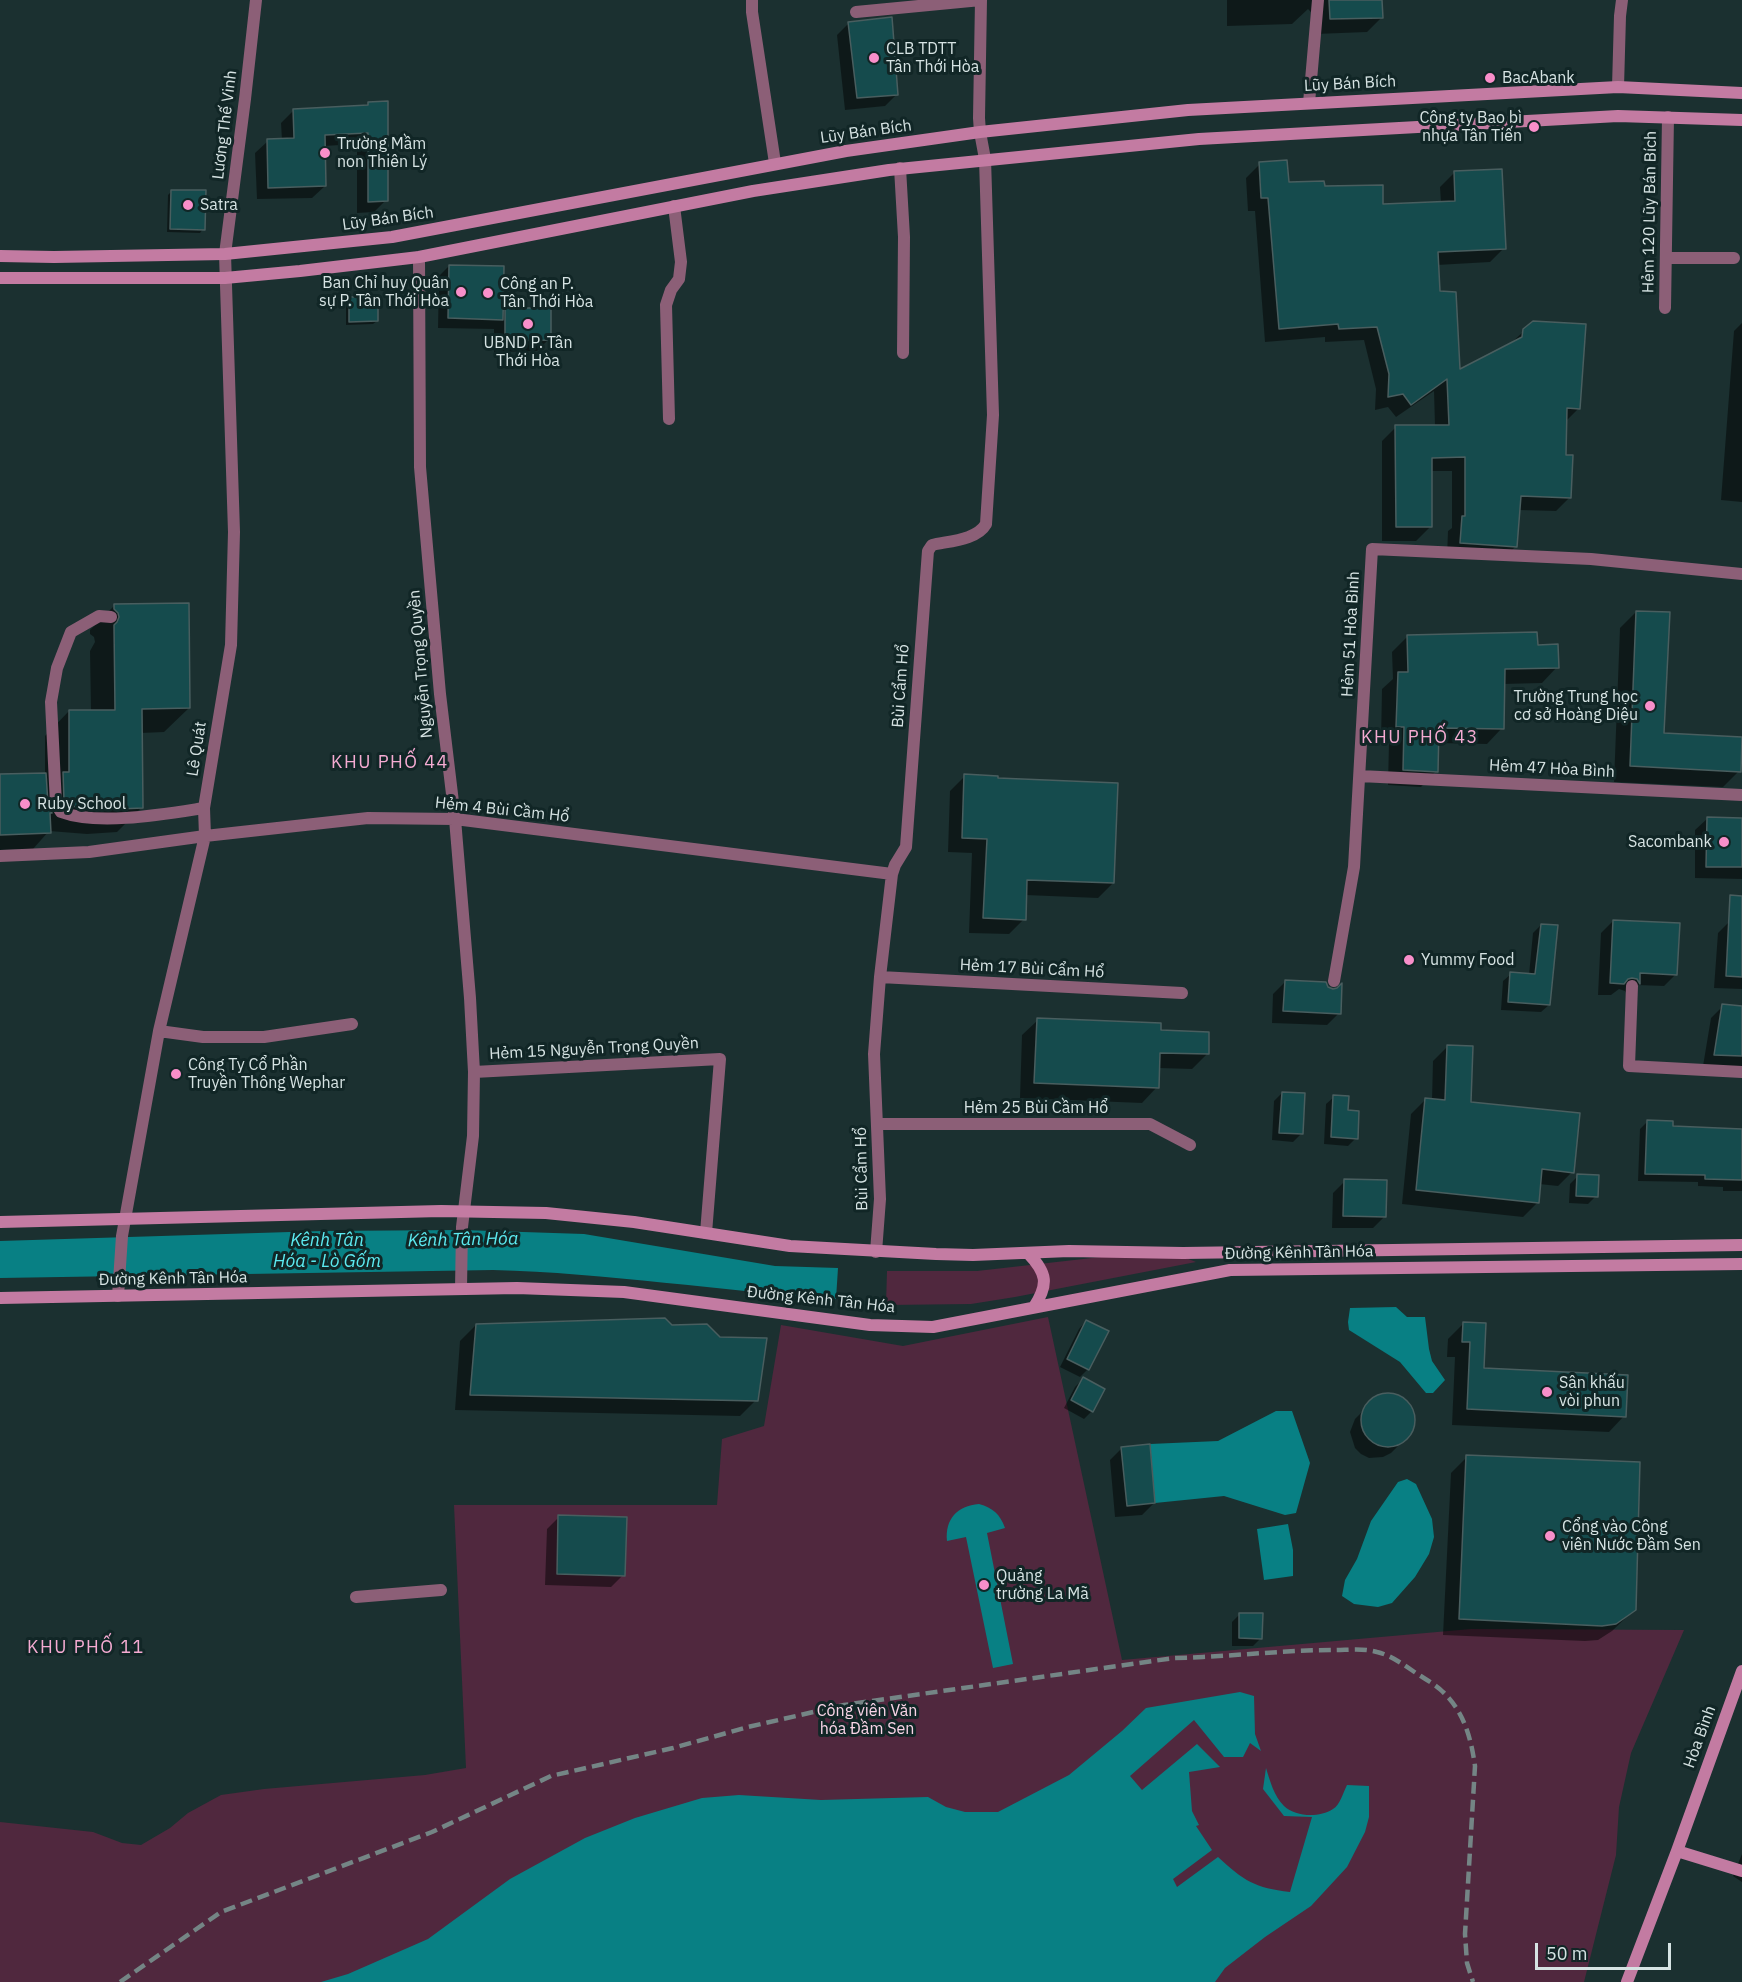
<!DOCTYPE html>
<meta charset="utf-8">
<style>
body{margin:0}
#map{position:relative;width:1742px;height:1982px;overflow:hidden;background:#1b3030;font-family:"IBM Plex Sans",sans-serif}
canvas{display:block}
.scale{position:absolute;left:1535px;top:1943px;width:136px;height:27px;box-sizing:border-box;border:3px solid #d6e3e3;border-top:0;padding-left:8px;font-size:18px;line-height:21px;white-space:nowrap;color:#d6e3e3;-webkit-text-stroke:4px #112626;paint-order:stroke}
</style>
<div id="map">
<canvas width="1742" height="1982"></canvas>
<div class="scale">50 m</div>
</div>
<script>
const ctx = document.querySelector('canvas').getContext('2d');
ctx.lineJoin = 'round';
function paint(path, color) { ctx.fillStyle = color; ctx.fill(path, 'evenodd'); }
function trace(path, color, width, dash) { ctx.strokeStyle = color; ctx.lineWidth = width; ctx.lineCap = dash ? 'butt' : 'round'; ctx.setLineDash(dash || []); ctx.stroke(path); }
function write(font, color, halo, rows, align = 'center') {
  ctx.font = font + ' "IBM Plex Sans",sans-serif'; ctx.lineWidth = 6; ctx.setLineDash([]); ctx.textBaseline = 'middle'; ctx.strokeStyle = halo; ctx.fillStyle = color; for (const [text, x, y, turn = 0] of rows) {
    ctx.save(); ctx.translate(x, y); ctx.rotate((+turn || 0) * Math.PI / 180); ctx.textAlign = isNaN(turn) ? turn : align; if (halo) ctx.strokeText(text, 0, 0); ctx.fillText(text, 0, 0); ctx.restore();
  }
}
paint(new Path2D(`
 M1145 1252 1173 1253 1196 1262 1015 1297 971 1304 886 1305 887 1271H977Z
 M1048 1317 1122 1660 1471 1629 1684 1630 1631 1753 1619 1807 1616 1855 1584 1982H0V1822L93 1832 122 1843 141 1845 170 1828 188 1813 221 1795 264 1789 425 1775 466 1768 454 1505H717L722 1439 764 1426 781 1325 903 1346Z`), '#50283e');
paint(new Path2D(`
 M462 1230 584 1234 775 1266 838 1268 836 1299C721 1291 607 1273 493 1270L0 1278V1241L322 1231Z
 M1396 1307 1407 1317H1425L1429 1349 1432 1361 1445 1380 1433 1393H1426L1400 1362 1349 1330 1348 1322 1350 1308Z
 M1276 1411H1292L1310 1463 1296 1513 1285 1515 1224 1496 1155 1503 1150 1444 1218 1441Z
 M1407 1479 1416 1484 1432 1519 1434 1537 1429 1554 1415 1577 1392 1603 1378 1607 1354 1604 1342 1596 1345 1580 1357 1559 1371 1521 1398 1482Z
 M979 1504C993 1508 1000 1514 1005 1528L987 1533 1013 1664 993 1668 966 1537 947 1541C945 1519 957 1506 979 1504Z
 M1288 1524 1293 1550V1576L1264 1580 1257 1529Z
 M1240 1692 1254 1696 1255 1734 1261 1751 1250 1743 1243 1757H1224L1194 1720 1130 1776 1142 1790 1197 1744 1220 1767 1189 1772 1192 1811 1199 1825 1196 1826 1212 1850 1173 1879 1177 1887 1218 1857C1244 1881 1255 1888 1290 1892L1312 1817 1284 1816 1263 1789 1266 1768C1270 1781 1274 1796 1284 1806 1296 1817 1319 1818 1333 1809 1340 1805 1343 1793 1347 1785L1369 1786V1817L1365 1832 1347 1867 1311 1906 1265 1937 1225 1968 1215 1982H321L348 1974 428 1939 510 1879 585 1838 635 1818 702 1798 739 1795 821 1800 928 1797 946 1807 965 1812H998L1069 1775 1122 1731 1146 1708Z`), '#088084');
paint(new Path2D(`
 M1227 0H1381L1382 17 1367 32 1316 34 1311 12 1308 9 1292 24 1227 26Z
 M849 23 897 94 885 106 845 110 837 35Z
 M369 104 386 200 374 212 357 213V144L324 146 325 186 312 198 257 199 255 153 268 141 282 140 281 123 293 111 366 107Z
 M1260 164 1287 184 1323 188 1382 205 1441 203 1440 187 1454 173 1504 248 1490 262 1437 265 1438 293 1458 371 1509 345 1524 331 1578 409 1565 422 1564 457 1570 497 1556 511 1518 510 1516 546 1502 560 1447 557 1448 531 1452 528V471H1430V527L1416 541H1382V441L1396 427 1435 426 1434 391 1396 417 1388 407 1375 410 1376 389 1364 340 1325 342V337L1265 342 1255 211H1248L1246 178Z
 M172 191 203 229 200 233 167 232 168 195Z
 M449 266 502 313 505 310 549 339 537 351 494 352V329L438 328 439 276Z
 M349 299 377 321 373 324 346 325V302Z
 M1742 323V502L1721 500 1734 331Z
 M114 606 189 708 164 732 141 733V808L117 832 87 834 49 831 33 849 0 850V776L45 774V736L69 711H91L90 651 95 642 94 637 90 634V630Z
 M1636 612 1662 734 1742 739 1739 771 1723 787 1614 782 1620 628Z
 M1408 636 1536 646 1557 667 1542 683 1503 684 1502 728 1487 744 1437 743 1436 771 1421 787 1388 785 1389 742H1381L1382 689 1393 679 1392 652Z
 M965 776 1113 883 1098 898 1025 895 1024 919 1009 934 969 933 972 853 948 852 950 791Z
 M1708 818 1742 819V879L1695 878V830Z
 M1613 921 1676 974 1664 986 1637 985 1627 995 1625 991 1619 989 1611 995H1598L1601 933Z
 M1730 921 1742 922V989L1714 988 1718 933Z
 M1541 925 1549 1005 1541 1012 1501 1010 1503 981 1511 974 1529 975 1533 933Z
 M1285 982 1339 1013 1327 1025 1272 1023 1273 994Z
 M1723 1006 1742 1007V1068L1703 1066 1711 1018Z
 M1038 1020 1159 1032 1207 1054 1192 1069 1158 1068 1157 1087 1142 1103 1020 1098 1022 1035Z
 M1447 1047 1470 1104 1572 1172 1558 1186 1539 1184 1538 1202 1523 1217 1402 1204 1411 1114 1426 1099 1432 1100 1433 1061Z
 M1282 1093 1301 1134 1293 1142 1272 1140 1274 1101Z
 M1334 1097 1346 1111 1356 1138 1348 1146 1324 1144 1326 1104Z
 M1647 1122 1671 1127 1742 1131V1191H1723V1187L1698 1186V1182L1638 1181 1640 1129Z
 M1578 1176 1596 1196 1588 1204 1569 1203 1570 1184Z
 M1345 1181 1385 1216 1373 1228H1332L1333 1193Z
 M1086 1321 1088 1369 1080 1377 1060 1367 1079 1329Z
 M1464 1323 1482 1369 1624 1416 1609 1432 1452 1425 1455 1357H1447L1448 1339Z
 M476 1325 672 1327 756 1400 740 1416 455 1410 460 1341Z
 M1083 1379 1092 1411 1084 1419 1064 1408 1075 1387Z
 M1390 1395 1399 1397 1408 1404 1412 1412 1413 1426 1410 1434 1391 1453 1383 1457 1369 1458 1361 1454 1355 1448 1350 1432 1355 1419 1374 1400 1382 1396Z
 M1122 1448 1154 1503 1142 1515 1115 1517 1110 1460Z
 M1467 1457 1634 1610 1612 1631 1598 1640 1585 1641 1443 1635 1451 1473Z
 M559 1517 623 1575 611 1587 545 1585 547 1529Z
 M1240 1614 1261 1638 1253 1646H1232V1622Z
 M1742 1854V1882L1733 1876Z`), '#0007');
const building = new Path2D(`
 M1329 0H1382L1383 18 1330 19Z
 M892 17 898 95 857 98 848 22Z
 M388 101V201L368 202V133L325 135 326 186 268 188 267 139 294 138 293 109 368 105V102Z
 M1287 160 1289 182 1324 181 1325 186 1383 185V204L1455 201 1454 171 1502 169 1506 249 1438 252 1440 291 1456 292 1460 369 1522 337 1523 329 1533 321 1586 324 1580 409 1567 408 1566 455H1573L1571 498 1521 496 1517 547 1460 543 1462 516H1465V457L1432 458V527H1396L1395 425H1449L1447 379 1411 405 1403 394 1388 397 1389 374 1377 327 1339 329 1338 324 1279 329 1268 198H1261L1259 162Z
 M171 190H206L205 230 170 229Z
 M449 265 504 266 503 320 448 318Z
 M349 297H378V321L349 322Z
 M505 308H551V340L505 341Z
 M189 603 190 708 142 709 143 808 94 810 66 805 64 801 63 772H69V710H115L114 625 117 622 119 617 118 613 114 609V604Z
 M1636 611 1670 612 1664 733 1742 737 1741 772 1630 766Z
 M1537 632 1538 645 1558 644 1559 668 1505 669 1504 729 1439 728 1438 772 1403 770 1404 727H1396L1398 672H1408L1407 635Z
 M46 773 48 804 52 813H50L51 833 0 835V774Z
 M964 774 998 776V778L1118 783 1114 883 1027 880 1026 920 983 918 987 839 962 838Z
 M1707 817 1742 818V867H1706Z
 M1730 895 1742 896V977L1726 976Z
 M1613 920 1680 923 1677 975 1640 973V984L1637 979 1632 978 1628 979 1624 984 1610 983Z
 M1541 924 1558 925 1550 1005 1508 1002 1510 972 1535 974Z
 M1285 980 1326 982 1328 987 1333 989 1337 988 1342 983 1341 1014 1283 1011Z
 M1722 1004 1742 1006V1056L1714 1055Z
 M1037 1018 1161 1023V1030L1209 1032V1054L1160 1053 1159 1088 1034 1083Z
 M1447 1045 1473 1046 1471 1102 1580 1113 1574 1173 1542 1169 1539 1203 1416 1190 1425 1098 1445 1100Z
 M1282 1092 1305 1093 1303 1134 1279 1133Z
 M1333 1095 1349 1096 1348 1110 1359 1111 1358 1139 1331 1137Z
 M1647 1120 1673 1121V1126L1742 1129V1180L1705 1179V1175L1645 1174Z
 M1577 1174 1599 1175 1598 1197 1576 1196Z
 M1344 1179 1387 1180 1386 1217 1343 1216Z
 M665 1318 672 1325 707 1324 720 1337 767 1338 758 1401 470 1395 476 1324Z
 M1086 1320 1109 1331 1089 1370 1067 1359Z
 M1463 1322 1486 1323 1484 1368 1628 1375 1626 1417 1467 1409 1470 1342H1462Z
 M1083 1377 1105 1389 1093 1412 1071 1400Z
 M1361 1420a27 27 0 1 1 54 0a27 27 0 1 1-54 0Z
 M1150 1444 1155 1503 1127 1506 1121 1447Z
 M1466 1455 1640 1462 1636 1610 1616 1624 1602 1626 1459 1619Z
 M558 1515 627 1517 625 1576 557 1574Z
 M1239 1613H1263L1262 1639 1239 1638Z`);
paint(building, '#154b4d');
trace(building, '#495e5f', 1.5);
trace(new Path2D(`
 M752 0V12L775 163
 M856 12 981 0
 M1618 87 1620 16 1622 0
 M1309 103 1318 0
 M900 168 904 237 903 353
 M419 257 420 467 440 694 455 819 470 998 474 1072 473 1136 462 1227 461 1289
 M1666 258H1734
 M1665 308 1668 117
 M669 419 666 305 671 290 679 279 681 262 674 206
 M111 617 99 616 71 632 57 668 51 702 56 804 61 812C98 826 165 814 204 808
 M1360 776 1742 795
 M0 856 89 852 205 836 368 818 455 819 892 874
 M880 977 1182 993
 M1334 981 1354 867 1372 549 1591 559 1742 574
 M1632 986 1629 1066 1742 1072
 M159 1031 203 1037H264L352 1024
 M474 1072 720 1059 706 1233
 M878 1124H1150L1190 1145
 M876 1252 880 1199 874 1054 880 977 892 874 895 865 906 847 928 551 932 545C949 541 977 540 986 524L993 415 985 159 980 132 979 118 981 0
 M118 1296 122 1236 159 1031 205 836 204 808 231 645 234 532 225 254 245 99 256 0
 M356 1597 441 1590`), '#8c5f77', 12);
trace(new Path2D(`
 M0 256 54 257 225 254 392 237 846 151 980 132 1188 110 1618 87 1742 93
 M0 278H225L300 271 419 257 753 191 889 170 1199 139 1618 116 1742 120
 M0 1222 441 1211 546 1213 634 1222 790 1246 936 1254 973 1255 1069 1251 1183 1253 1742 1245
 M1028 1253C1047 1273 1049 1284 1034 1307
 M0 1298 517 1288 624 1292 870 1325 933 1327 1230 1270 1742 1264
 M1677 1851 1742 1871
 M1627 1982 1677 1851 1742 1671`), '#c37ba2', 12);
trace(new Path2D(`
 M120 1982 221 1912 432 1832 551 1776 673 1748 748 1727 844 1705 1174 1658C1228 1657 1282 1650 1335 1650 1348 1650 1364 1648 1377 1652 1390 1655 1401 1663 1413 1671 1423 1678 1435 1684 1443 1692 1464 1712 1471 1738 1475 1766L1465 1934 1467 1963 1473 1982`), '#748585', 4.5, [12, 6]);
for (const [x, y, r, color] of [
 [874,58,6,"#f98fca"],
 [1490,78,6,"#f98fca"],
 [1534,127,6,"#f98fca"],
 [325,153,6,"#f98fca"],
 [188,205,6,"#f98fca"],
 [461,292,6,"#f98fca"],
 [488,293,6,"#f98fca"],
 [528,324,6,"#f98fca"],
 [1650,706,6,"#f98fca"],
 [25,804,6,"#f98fca"],
 [1724,842,6,"#f98fca"],
 [1409,960,6,"#f98fca"],
 [176,1074,6,"#f98fca"],
 [1547,1392,6,"#f98fca"],
 [1550,1536,6,"#f98fca"],
 [984,1585,6,"#f98fca"]
]) { const dot = new Path2D(); dot.arc(x, y, r, 0, 2 * Math.PI); ctx.fillStyle = color; ctx.fill(dot); trace(dot, '#112626', 2); }
write('16px', '#d6e3e3', '#112626', [
 ["CLB TDTT",886,49],
 ["Tân Thới Hòa",886,67],
 ["BacAbank",1502,78],
 ["Công ty Bao bì",1522,118,"right"],
 ["nhựa Tân Tiến",1522,136,"right"],
 ["Trường Mầm",337,144],
 ["non Thiên Lý",337,162],
 ["Satra",200,205],
 ["Ban Chỉ huy Quân",449,283,"right"],
 ["sự P. Tân Thới Hòa",449,301,"right"],
 ["Công an P.",500,284],
 ["Tân Thới Hòa",500,302],
 ["UBND P. Tân",528,343,"center"],
 ["Thới Hòa",528,361,"center"],
 ["Trường Trung học",1638,697,"right"],
 ["cơ sở Hoàng Diệu",1638,715,"right"],
 ["Ruby School",37,804],
 ["Sacombank",1712,842,"right"],
 ["Yummy Food",1421,960],
 ["Công Ty Cổ Phần",188,1065],
 ["Truyền Thông Wephar",188,1083],
 ["Sân khấu",1559,1383],
 ["vòi phun",1559,1401],
 ["Cổng vào Công",1562,1527],
 ["viên Nước Đầm Sen",1562,1545],
 ["Quảng",996,1576],
 ["trường La Mã",996,1594]
], 'left');
write('16px', '#d6e3e3', '#112626', [
 ["Lũy Bán Bích",1350,84,-3],
 ["Lương Thế Vinh",225,125,-83],
 ["Lũy Bán Bích",866,132,-8],
 ["Hẻm 120 Lũy Bán Bích",1650,212,-89],
 ["Lũy Bán Bích",388,219,-8],
 ["Hẻm 51 Hòa Bình",1351,634,-87],
 ["Nguyễn Trọng Quyền",421,664,-95],
 ["Bùi Cẩm Hổ",901,686,-86],
 ["Lê Quát",197,749,-81],
 ["Hẻm 47 Hòa Bình",1552,769,3],
 ["Hẻm 4 Bùi Cầm Hổ",502,810,6],
 ["Hẻm 17 Bùi Cẩm Hổ",1032,969,3],
 ["Hẻm 15 Nguyễn Trọng Quyền",594,1049,-3],
 ["Hẻm 25 Bùi Cầm Hổ",1036,1108],
 ["Bùi Cẩm Hổ",862,1169,-91],
 ["Đường Kênh Tân Hóa",1299,1253,-1],
 ["Đường Kênh Tân Hóa",173,1279,-1],
 ["Đường Kênh Tân Hóa",821,1300,6],
 ["Hòa Bình",1700,1737,-70]
]);
write('16px', '#fad4e7', '#112626', [
 ["Công viên Văn",867,1711],
 ["hóa Đầm Sen",867,1729]
]);
ctx.letterSpacing = '1.5px';
write('18px', '#f5abd2', '#112626', [
 ["KHU PHỐ 43",1420,738],
 ["KHU PHỐ 44",390,763],
 ["KHU PHỐ 11",86,1648]
]);
ctx.letterSpacing = '0px';
write('italic 18px', '#5ceaf0', '#112626', [
 ["Kênh Tân Hóa",463,1240,-1],
 ["Kênh Tân",327,1241],
 ["Hóa - Lò Gốm",327,1262]
]);
</script>
